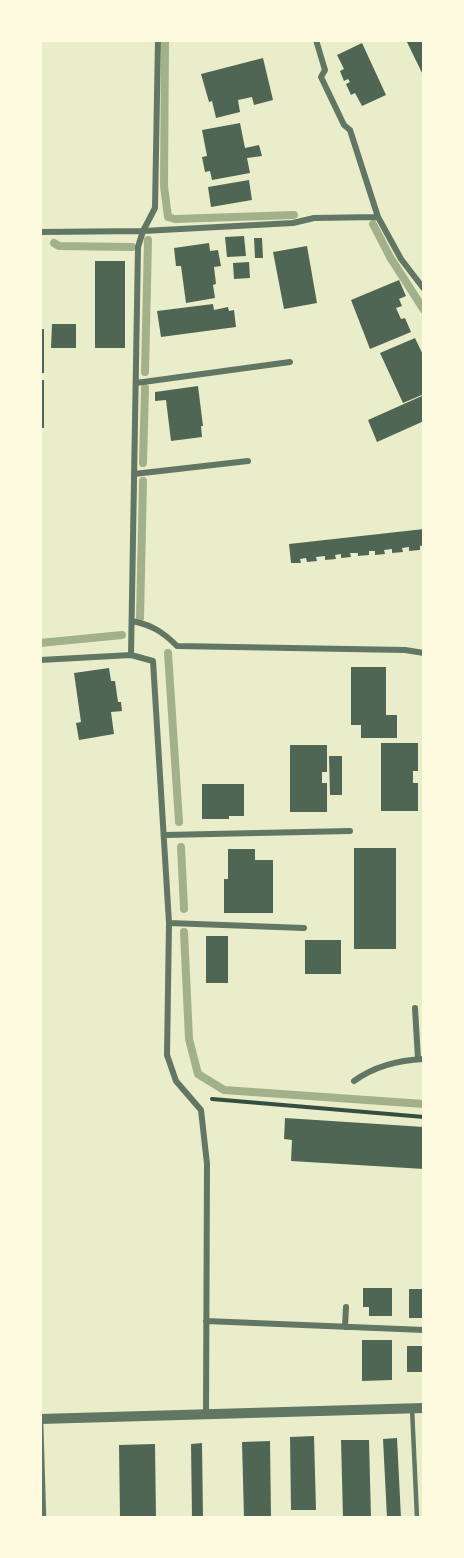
<!DOCTYPE html>
<style>
body{margin:0}
#map{position:relative;width:464px;height:1558px;overflow:hidden;background:#e9edc9;font-family:"IBM Plex Sans",sans-serif}
canvas{display:block}
.frame{position:absolute;inset:0;border:42px solid #fefae0;pointer-events:none}
</style>
<div id="map">
<canvas width="464" height="1558"></canvas>
<div class="frame"></div>
</div>
<script>
const ctx = document.querySelector('canvas').getContext('2d');
ctx.lineJoin = 'round';
function trace(path, color, width, dash) { ctx.strokeStyle = color; ctx.lineWidth = width; ctx.lineCap = dash ? 'butt' : 'round'; ctx.setLineDash(dash || []); ctx.stroke(path); }
function paint(path, color) { ctx.fillStyle = color; ctx.fill(path, 'evenodd'); }
trace(new Path2D(`
 M165 40 164 186 168 217 175 219 294 215
 M373 224 390 257 424 310
 M54 243 59 246 132 247
 M145 372 148 240
 M143 463 145 388
 M140 618 143 481
 M40 643 122 635
 M168 653 179 822
 M181 847 184 909
 M184 932 189 1039 198 1074 224 1090 424 1104`), '#a3b18a', 8);
paint(new Path2D(`
 M406 40H424V77Z
 M362 43 386 95 362 106 355 93 351 95 346 84 350 82 348 79 344 81 340 71 344 69 337 55Z
 M263 58 273 100 254 105 252 97 238 100 240 112 216 118 212 101 209 102 201 74Z
 M240 123 245 148 259 145 262 156 247 158 250 173 212 180 210 171 205 172 202 157 207 156 202 130Z
 M249 180 252 200 211 207 208 187Z
 M244 236 246 256 227 257 225 237Z
 M254 238H262L263 258H255Z
 M209 243 210 251 218 250 221 266 214 267 216 284 213 285 215 298 186 303 181 266H176L174 248Z
 M307 246 317 303 284 309 273 252Z
 M95 261H125V348H95Z
 M249 262 250 278 234 279 233 263Z
 M399 280 406 296 399 299 402 306 396 308 401 319 405 318 411 332 370 349 351 300Z
 M213 304 214 310 228 307 229 311 234 310 236 327 161 337 157 311Z
 M52 324H76V348H51Z
 M40 329H44V373H40Z
 M415 338 424 357V394L403 403 380 353Z
 M40 380H44V428H40Z
 M198 386 203 426H201L202 437 171 441 166 400 155 401V392Z
 M424 395V421L377 442 368 420Z
 M424 529V545L420 546V550L409 551V547L402 548 403 552 392 553V549L384 550 385 554 375 555V551H369V555L358 556V553H350L351 557 341 558V554L335 555 336 559 325 560V556L316 557 317 561 307 562 306 558 300 559 301 563H291L289 544Z
 M351 667H386V715H397V738H361V725H351Z
 M109 668 111 681H115L118 702H121L122 711 111 712 114 734 79 740 76 723 81 722 74 673Z
 M381 743H418V771H413V783H418V811H381Z
 M290 745H327V772H322V783H327V812H290Z
 M329 756H342V795H330Z
 M202 784H244V816H229V819H202Z
 M354 848H396V949H354Z
 M228 849H255V860H273V913H224V879H228Z
 M206 936H228V983H206Z
 M305 940H341V974H305Z
 M285 1118 424 1127V1169L291 1161 292 1140 284 1139Z
 M363 1288H392V1316H369V1307H363Z
 M409 1289H424V1318H409Z
 M362 1340H392V1380L362 1381Z
 M407 1346H424V1372H407Z
 M314 1436 316 1510H291L290 1437Z
 M397 1438 401 1518H387L383 1439Z
 M341 1440H369L371 1518H343Z
 M270 1441 271 1518H244L242 1442Z
 M202 1443 203 1518H192L191 1444Z
 M155 1444 156 1518H120L119 1445Z`), '#4f6655');
trace(new Path2D(`
 M212 1099 424 1117`), '#344e41', 4);
trace(new Path2D(`
 M412 1408 417 1518
 M41 1419 44 1518`), '#617663', 4.5);
trace(new Path2D(`
 M158 40 155 208 143 231 138 247 131 655 153 661 169 923 167 1055 176 1081 201 1110 207 1164 206 1414
 M316 40 325 70 321 77 344 125 350 130 378 217
 M40 232 143 231 293 223 314 218 378 217 401 259 424 289
 M136 383 290 362
 M134 474 248 461
 M132 621C152 625 163 632 177 646L405 650 424 653
 M40 660 131 655
 M165 835 350 831
 M169 923 304 928
 M415 1008 418 1059
 M354 1081C375 1066 397 1060 424 1059
 M206 1321 424 1330
 M345 1327 346 1307`), '#617663', 6);
trace(new Path2D(`
 M40 1419 424 1408`), '#617663', 10);
</script>
